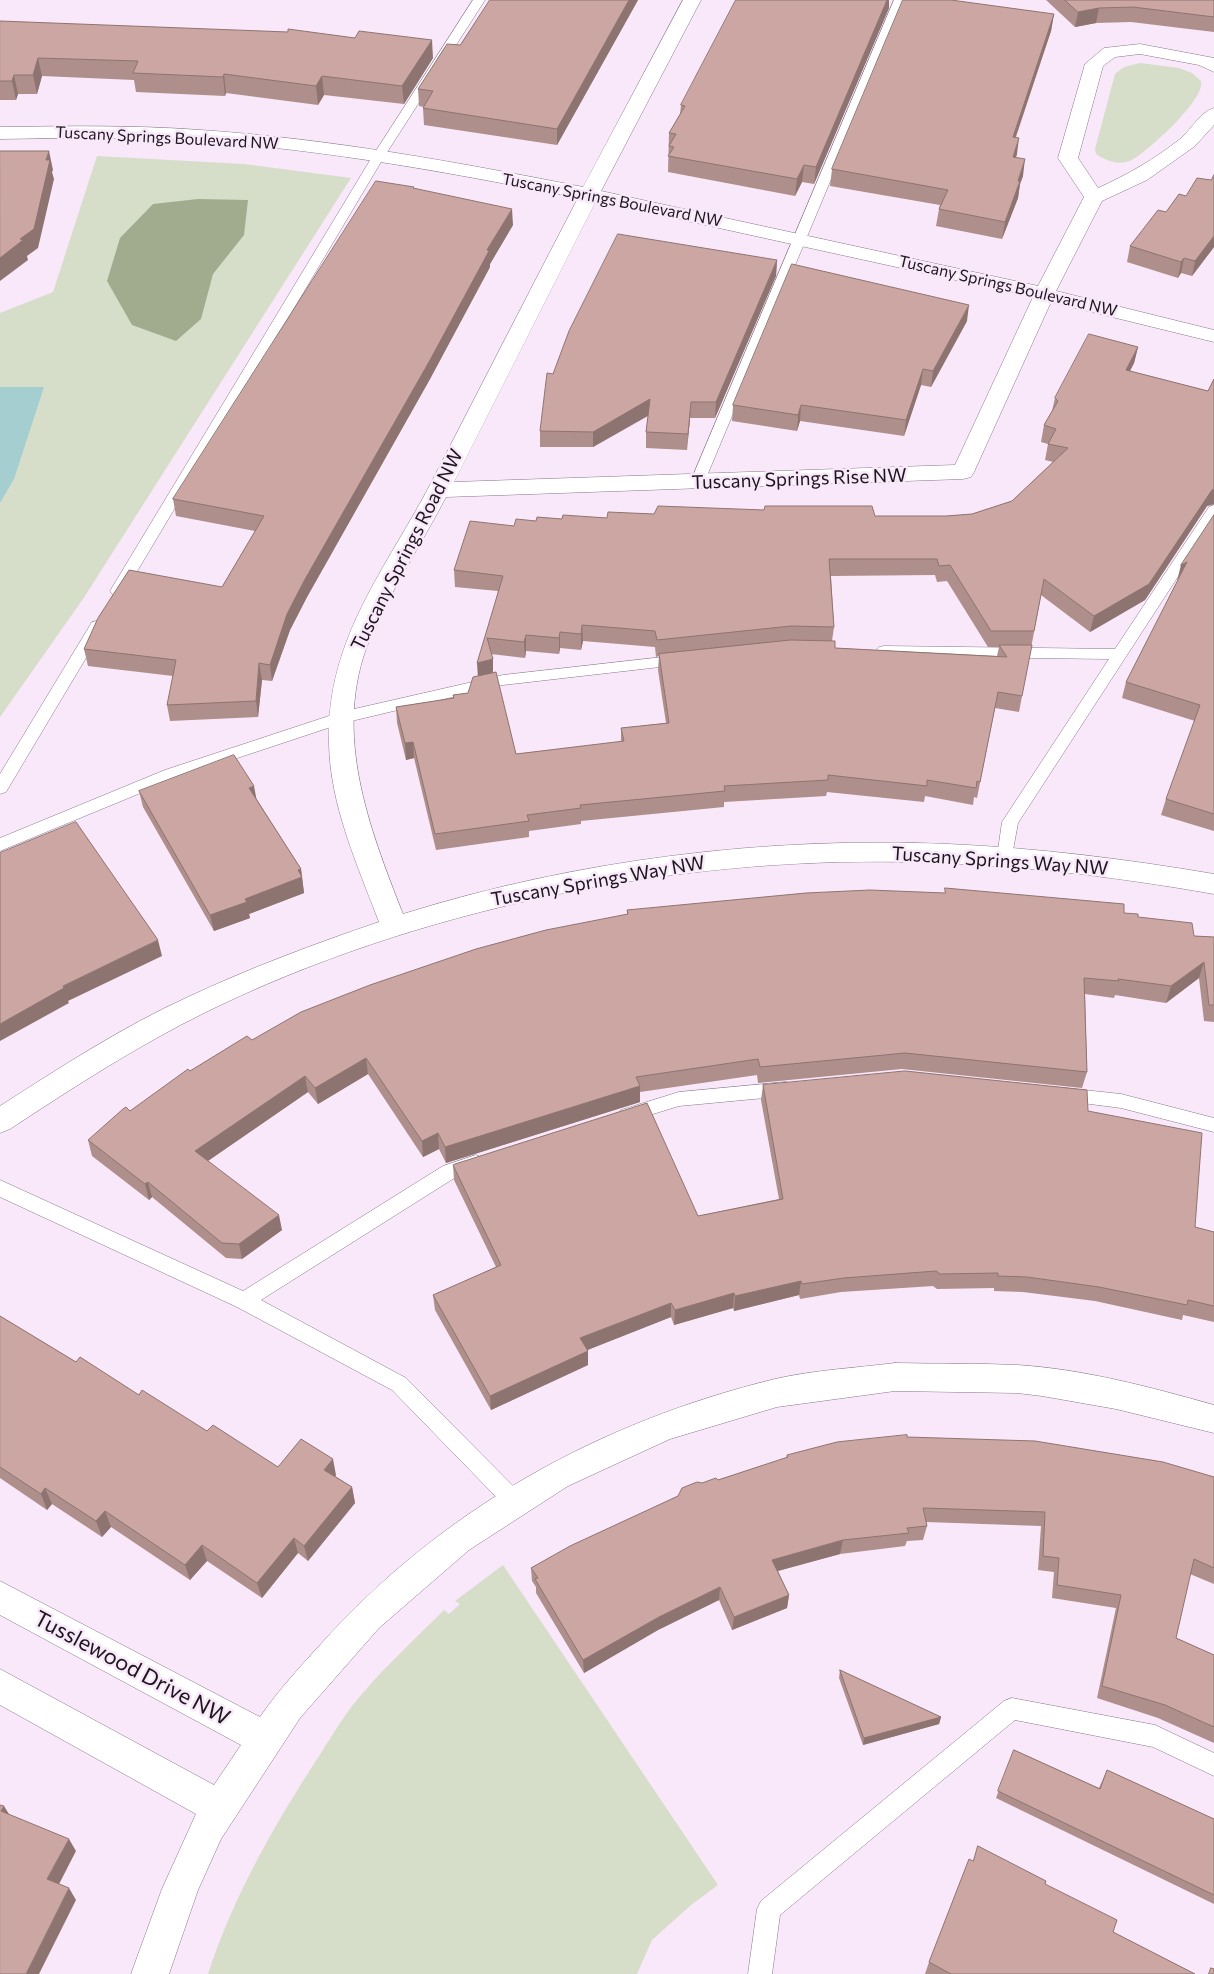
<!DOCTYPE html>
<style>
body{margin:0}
canvas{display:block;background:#f9e7fa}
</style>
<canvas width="1214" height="1974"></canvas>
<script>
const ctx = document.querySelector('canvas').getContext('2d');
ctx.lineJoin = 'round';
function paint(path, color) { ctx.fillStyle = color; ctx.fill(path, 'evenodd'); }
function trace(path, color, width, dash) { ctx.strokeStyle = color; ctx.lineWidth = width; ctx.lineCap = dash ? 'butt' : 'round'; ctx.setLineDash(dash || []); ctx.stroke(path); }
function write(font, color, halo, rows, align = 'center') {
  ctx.font = font + ' Commissioner,sans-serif'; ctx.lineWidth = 5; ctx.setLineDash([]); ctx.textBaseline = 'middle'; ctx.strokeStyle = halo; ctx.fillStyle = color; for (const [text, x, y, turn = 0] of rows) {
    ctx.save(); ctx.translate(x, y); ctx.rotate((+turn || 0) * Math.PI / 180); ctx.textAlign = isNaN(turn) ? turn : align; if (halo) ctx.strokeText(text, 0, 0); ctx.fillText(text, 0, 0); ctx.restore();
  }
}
paint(new Path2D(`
 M1140 63 1179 68 1192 73 1201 81C1206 99 1148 151 1132 160 1120 166 1106 161 1096 154L1095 149 1115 74 1124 67Z
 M97 156 244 164 351 178 83 599 0 717V313L53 292Z
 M503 1565 718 1885 691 1905 652 1940 637 1974H208C232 1901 269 1834 310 1770 324 1749 337 1726 352 1706 379 1672 413 1641 444 1610L449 1614 460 1604 455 1601Z`), '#d6dec9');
paint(new Path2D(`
 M198 199 248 200 244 235 213 274 201 319 176 341 132 325 107 281 120 238 153 204Z`), '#a1ac8e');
paint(new Path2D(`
 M0 387H44L14 479 0 503Z`), '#a4ced0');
const lane = new Path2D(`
 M473 0H485L384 157 123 595H113L110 591 372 157Z
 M894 0H906L704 483 702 486H692L690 483Z
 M1214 505V521L1018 823 1011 861 1005 863 999 861 997 857 1002 822 1109 659 884 656 879 655 876 651 879 647 884 646 1115 649 1209 507Z
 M97 621 102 622 105 626 6 792 0 794V774L92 622Z
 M681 655 686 656 689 660 686 664 503 685 343 723 177 778 0 851V838L165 770 341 712 503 675Z
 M786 1082 792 1084 795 1089 792 1094 786 1096 679 1106 627 1122 621 1120 618 1115 621 1110 679 1092Z
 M1065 1088 1121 1094 1214 1118V1132L1121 1108 1059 1100 1056 1095 1059 1090Z
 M476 1155 483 1158 485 1163 483 1168 456 1177 261 1300 406 1378 520 1493 523 1500 520 1507 513 1510 506 1507 392 1390 237 1307 0 1197V1180L243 1291 443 1166Z
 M1012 1698 1155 1725 1214 1753V1776L1153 1747 1015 1720 780 1915 772 1974H748L757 1909 761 1901 1004 1701Z`);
const street = new Path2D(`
 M683 0H701L601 191 1038 286 1084 197 1058 158 1085 64 1104 48 1140 44 1214 58V72L1199 65 1140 54 1115 57 1103 66 1078 158 1098 188C1127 175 1155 159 1180 139 1192 129 1200 112 1214 108V125L1195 146 1147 180 1102 201 1056 291 1214 330V342L1051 302 974 472 971 477 963 479 446 497C421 545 390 591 369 641 332 733 369 827 403 914 575 860 768 836 948 844 1038 848 1126 859 1214 874V894C1112 876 1009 864 906 862 672 857 416 909 206 1012 137 1046 74 1087 10 1129L0 1133V1106C61 1067 122 1027 188 997 250 968 314 944 379 922 357 864 330 805 329 743 326 638 387 568 432 481 481 386 529 292 578 198 453 173 327 150 200 141 134 137 67 138 0 139V127C67 126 134 125 201 130 330 139 457 162 583 187ZM596 201 1033 297 955 465 454 482Z
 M895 1363C935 1364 976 1363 1017 1365 1083 1369 1150 1387 1214 1405V1433L1116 1409 1042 1396 1017 1393 895 1391 777 1407 670 1439 568 1486 469 1550 379 1628 300 1718 221 1839 198 1890 169 1974H131L162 1889 196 1814 0 1705V1669L214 1785 241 1745 0 1615V1581L260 1717C278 1691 299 1668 320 1645 442 1509 599 1422 775 1379 814 1370 856 1368 895 1363Z`);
trace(lane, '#877789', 1);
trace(street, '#877789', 1);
paint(lane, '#fff');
paint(street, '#fff');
paint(new Path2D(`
 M638 0 557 145 424 125 423 108 424 107 419 106 418 89 460 45Z
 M1046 0H1214V32L1131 22 1096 23 1075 27Z
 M889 8 814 184 802 182 795 196 668 172 669 133 680 114 681 105Z
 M1054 14 1051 31 1016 137 1017 154 1016 157 1023 176 1020 184 1018 198 1002 239 936 226 939 209 940 205 830 186 832 169Z
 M0 21 433 58 404 104 324 95 318 105 226 93 225 96 136 92 134 80 42 76 37 94H18L16 100H0Z
 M1211 180 1214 247 1192 276 1181 273 1178 278 1127 262 1130 246 1166 212 1186 196Z
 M414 189 513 225 490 264V267L430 379 307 597 290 630 272 681 262 680 258 717 170 721 167 705 173 676 88 666 84 649 222 587 255 531 176 516 173 499Z
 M777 260 776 276 715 418H690L687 450 646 448V432L648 416 593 447H540V431L553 374Z
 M967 321 931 387 921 385 904 436 800 421 797 431 732 421 733 405Z
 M1138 347 1134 363 1130 371 1208 391 1214 379V504L1207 506 1145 600 1090 632 1041 595 1019 712 995 708 977 798 974 797 973 805 925 796 924 802 827 792 826 796 724 802V807L581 821V824L529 831V837L436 850 414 758 406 760 397 723 396 707 453 698V695L468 693 478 676 498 591 455 587 454 570 514 526 536 521 562 519 607 518 654 514 875 516H946L972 514 1012 501 1053 462 1045 460 1048 444 1041 442 1044 425 1052 411 1055 398ZM935 575 937 582 947 581 988 647H999L997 656 835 648 832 641 834 627 831 576ZM583 641 655 647 656 657 659 656 658 670 666 723 621 728V742L516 754 493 673V659L491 654 525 658 526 651 559 654 560 648 581 650Z
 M1214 515V831L1161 815 1166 799 1195 721 1122 698 1126 682Z
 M139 791 256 798 301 869 304 893 249 914 250 918 214 931 143 807Z
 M945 888 1124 913 1194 936 1214 937V1022L1204 1021 1199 978 1166 1003 1115 995 1114 998 1085 994 1087 1072 1082 1088 902 1069 758 1083 757 1075 640 1092V1102L446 1163 439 1149 423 1157 368 1074 318 1104 308 1092 208 1161 282 1230 242 1259 226 1258 152 1197 149 1200 92 1156 88 1140 190 1071 252 1040 627 914V910L945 893Z
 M763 1085 1088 1111 1195 1227 1214 1232V1322L1183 1315 1182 1320 1095 1301 1023 1292 994 1291V1288L937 1289 933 1286 841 1292 800 1299 799 1295 734 1311 733 1308 674 1325 671 1317 587 1350 588 1351V1365L491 1410 435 1310 433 1295 496 1267 454 1180 453 1165 698 1216 779 1199 761 1100Z
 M0 1316 76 1362 207 1431 278 1467 336 1475 335 1476 352 1487 355 1503 308 1561 298 1553 262 1598 207 1561 190 1580 111 1527 102 1537 52 1504 47 1510 0 1478Z
 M907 1437 1214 1477V1584L1190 1574 1176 1638 1214 1655V1743L1158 1718 1097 1698 1116 1608 1052 1598 1054 1572 1038 1570 1041 1526 926 1522 927 1526 923 1540 907 1541 905 1546 840 1554 778 1571 789 1595 787 1608 732 1630 719 1600 658 1630 584 1673 536 1593V1587L532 1581 531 1568 678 1496 702 1483 718 1480 786 1458 787 1455Z
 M840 1670 941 1717 939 1724 863 1745 839 1678Z
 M1014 1750 1099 1788 1107 1770 1214 1819V1904L996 1798Z
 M1045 1884 1113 1932 1195 1974H925L929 1962Z`), '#af8f8b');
paint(new Path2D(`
 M629 0H638L557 145V129Z
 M887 0H889V8L814 184 816 167Z
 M1099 8 1096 23 1075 27 1078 12Z
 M1054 14 1051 31 1010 153 1013 137Z
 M432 40 433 58 404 104 402 86Z
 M38 58 42 76 37 94 33 75Z
 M224 74 226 93 225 96 223 77Z
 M14 75 18 94 16 100 12 81Z
 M322 76 324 95 318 105 316 86Z
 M1019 138 1017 154 1010 174 1013 157Z
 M49 151 53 170 52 172 54 179 38 248 27 256 28 260 0 281V258L20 239Z
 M1025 159 1023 176 1020 184 1018 198 1002 239 1005 222 1018 181Z
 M804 165 802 182 795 196 797 179Z
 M512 209 513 225 490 264V267L430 379 307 597 290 630 272 681 270 665 287 614 304 581 487 250Z
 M1214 236V247L1192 276 1195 261Z
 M1184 258 1181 273 1178 278 1181 262Z
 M777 260 776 276 715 418 716 402Z
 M969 305 967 321 931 387 933 371Z
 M1138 347 1134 363 1122 386 1126 370Z
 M923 369 921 385 904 436 906 420Z
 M650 399 649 415 593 447V432Z
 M691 402 690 418 687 450 688 434Z
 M801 405 800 421 797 431 798 415Z
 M1214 489V504L1207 506 1145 600 1090 632 1094 616 1212 490Z
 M1187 562 1177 581 1181 565Z
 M582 625 583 641 581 650V634Z
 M560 632V648L559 654V638Z
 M526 635V651L525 658 524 642Z
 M493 659V675L478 679 477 663Z
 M259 663 262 680 258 717 256 701Z
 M413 742 414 758 406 760 405 743Z
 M254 786 257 802 249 788Z
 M301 869 304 893 249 914 250 918 214 931 210 915 245 899 298 870Z
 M158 940 162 956 68 1001 69 1003 0 1041V1024L63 986Z
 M1204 962 1199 978 1166 1003 1171 986Z
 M366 1058 368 1074 318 1104 315 1088Z
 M305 1076 308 1092 199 1167 195 1151Z
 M640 1086V1102L446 1163 445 1147Z
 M438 1133 439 1149 423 1157 422 1141Z
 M148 1182 152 1197 149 1200 145 1184Z
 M279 1215 282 1230 242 1259 239 1244Z
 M801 1281 799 1295 734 1311 735 1296Z
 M734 1293 733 1308 674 1325 675 1310Z
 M671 1303V1317L580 1353V1338Z
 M588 1351V1365L491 1410 490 1396Z
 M333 1459 336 1475 327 1486 324 1470Z
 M352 1487 355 1503 308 1561 304 1546Z
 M45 1488 52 1504 47 1510 41 1494Z
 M105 1511 111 1527 102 1537 96 1521Z
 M294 1538 298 1553 262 1598 257 1583Z
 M843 1540 840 1554 770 1573 772 1560Z
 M202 1545 207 1561 190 1580 185 1565Z
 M720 1587 719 1600 658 1630 584 1673 583 1660 659 1617Z
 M789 1595 787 1608 732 1630 734 1617Z
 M941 1717 939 1724 863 1745 864 1738Z
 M4 1806 12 1819 1 1811Z
 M69 1839 76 1851 55 1892 47 1879Z
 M69 1888 76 1900 39 1974H26Z`), '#8e7471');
const building = new Path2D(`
 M490 0H629L557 129 423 108 433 91 418 89 447 44 460 45Z
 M736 0H887L816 167 804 165 797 179 668 156 674 147 669 146 676 134 669 133 685 106 681 105Z
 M903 0H951L1054 14 1013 137 1019 138 1013 157 1025 159 1018 181H1020L1005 222 939 209 948 190 832 169Z
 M1065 0H1214V17L1133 7 1099 8 1078 12Z
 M0 21 288 32V29L355 38 359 31 432 40 402 86 322 76 316 86 224 74 223 77 133 73 138 61 38 58 33 75H14L12 81H0Z
 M0 151H49L46 160H50L34 229 20 239 23 240 0 258Z
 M1214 175V236L1195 261 1184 258 1181 262 1130 246 1158 210 1166 212 1179 194 1186 196 1197 178 1211 180Z
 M376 181 414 187 413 188 512 209 487 250 489 251 429 362 304 581 287 614 270 665 259 663 256 701 167 705 176 660 84 649 98 618 129 570 222 587 264 516 173 499Z
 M618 234 777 260 716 402H691L688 434 646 432 650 399 593 432 540 431 547 373 553 374 569 331Z
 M792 264 969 305 933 371 923 369 906 420 801 405 798 415 733 405Z
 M1089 334 1138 347 1126 370 1208 391 1214 379V489L1212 490 1149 584 1094 616 1044 579 1034 631H991L950 565 939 566 937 559H829L834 627 791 626 657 640 655 631 582 625 581 634 560 632 559 638 526 635 524 642 487 638 493 659 477 663 503 576 454 570 470 521 514 526 516 519 536 521 537 517 562 519 563 515 607 518 608 512 654 514 658 506 764 510 765 506H872L875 516H946L972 514 1012 501 1068 448 1048 444 1056 429 1044 425 1058 401 1055 398Z
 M1214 515V814L1166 799 1200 705 1126 682 1187 562 1181 565Z
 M791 640 835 641V648L1007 657 999 645H1032L1022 696 998 692 980 782 977 781 976 788 927 780V786L828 775V780L724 786 725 791 580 805 581 808 527 815 529 821 435 834 413 742 405 743 396 707 454 698 453 695 468 693 473 677 496 672 516 754 624 741 621 728 669 723 659 654Z
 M234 755 254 786 249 788 301 869 298 870 302 877 245 899 247 902 210 915 139 791Z
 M76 822 158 940 63 986 64 988 0 1024V853Z
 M945 888 1124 904V913L1138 914V917L1192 923 1194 936 1214 937V1005H1209L1204 962 1171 986 1118 979 1119 981 1084 978 1087 1072 905 1053 760 1067 758 1059 636 1077 640 1086 445 1147 438 1133 422 1141 366 1058 315 1088 305 1076 195 1151 279 1215 239 1244 222 1243 148 1182 145 1184 88 1140 123 1109 126 1107 130 1111 188 1069 190 1071 247 1036 252 1040 301 1012 370 985 476 949 546 930 628 914 627 910 806 893 870 890 945 893Z
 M905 1071 1087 1090 1088 1111 1202 1133 1195 1227 1214 1232V1306L1188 1300 1187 1305 1099 1287 1027 1277 998 1276V1273L940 1274 936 1271 844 1278 802 1284 801 1281 735 1296 734 1293 675 1310 671 1303 580 1338 588 1351 490 1396 433 1295 501 1265 453 1165 455 1164 647 1103 698 1216 783 1199 763 1085Z
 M0 1316 76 1362 80 1357 139 1395 142 1390 207 1431 213 1425 278 1467 301 1439 333 1459 324 1470 352 1487 304 1546 294 1538 257 1583 202 1545 185 1565 105 1511 96 1521 45 1488 41 1494 0 1467Z
 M907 1435V1437L1035 1441 1163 1462 1214 1477V1568L1194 1559 1176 1638 1214 1655V1727L1165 1705 1102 1686 1121 1595 1057 1585 1059 1558 1043 1556 1045 1512 923 1508 927 1526 907 1528 909 1533 843 1540 772 1560 789 1595 734 1617 720 1587 659 1617 583 1660 535 1579 538 1578 531 1568 570 1546 678 1496 682 1488 697 1482 702 1483 716 1478 718 1480 788 1457 787 1455 837 1442Z
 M840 1670 941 1717 864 1738Z
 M1014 1750 1100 1789 1107 1770 1214 1819V1895L998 1791Z
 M0 1805 4 1806 1 1811 69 1839 47 1879 69 1888 26 1974H0Z
 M978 1846 1046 1881 1045 1884 1117 1920 1113 1932 1195 1974H951L929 1962 969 1859 973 1861Z
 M1211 1968 1214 1969V1974H1209Z`);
paint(building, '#cba6a2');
trace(building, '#8e7471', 1);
write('16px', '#1c161d', '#f9e7fa', [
 ["Tuscany Springs Boulevard NW",167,138,3],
 ["Tuscany Springs Boulevard NW",612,200,11],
 ["Tuscany Springs Boulevard NW",1008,286,13]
]);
write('19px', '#1c161d', '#f9e7fa', [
 ["Tuscany Springs Rise NW",799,479,-2],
 ["Tuscany Springs Road NW",407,550,-63],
 ["Tuscany Springs Way NW",1000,861,4],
 ["Tuscany Springs Way NW",598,881,-10]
]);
write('22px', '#1c161d', '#f9e7fa', [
 ["Tusslewood Drive NW",132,1668,28]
]);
</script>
